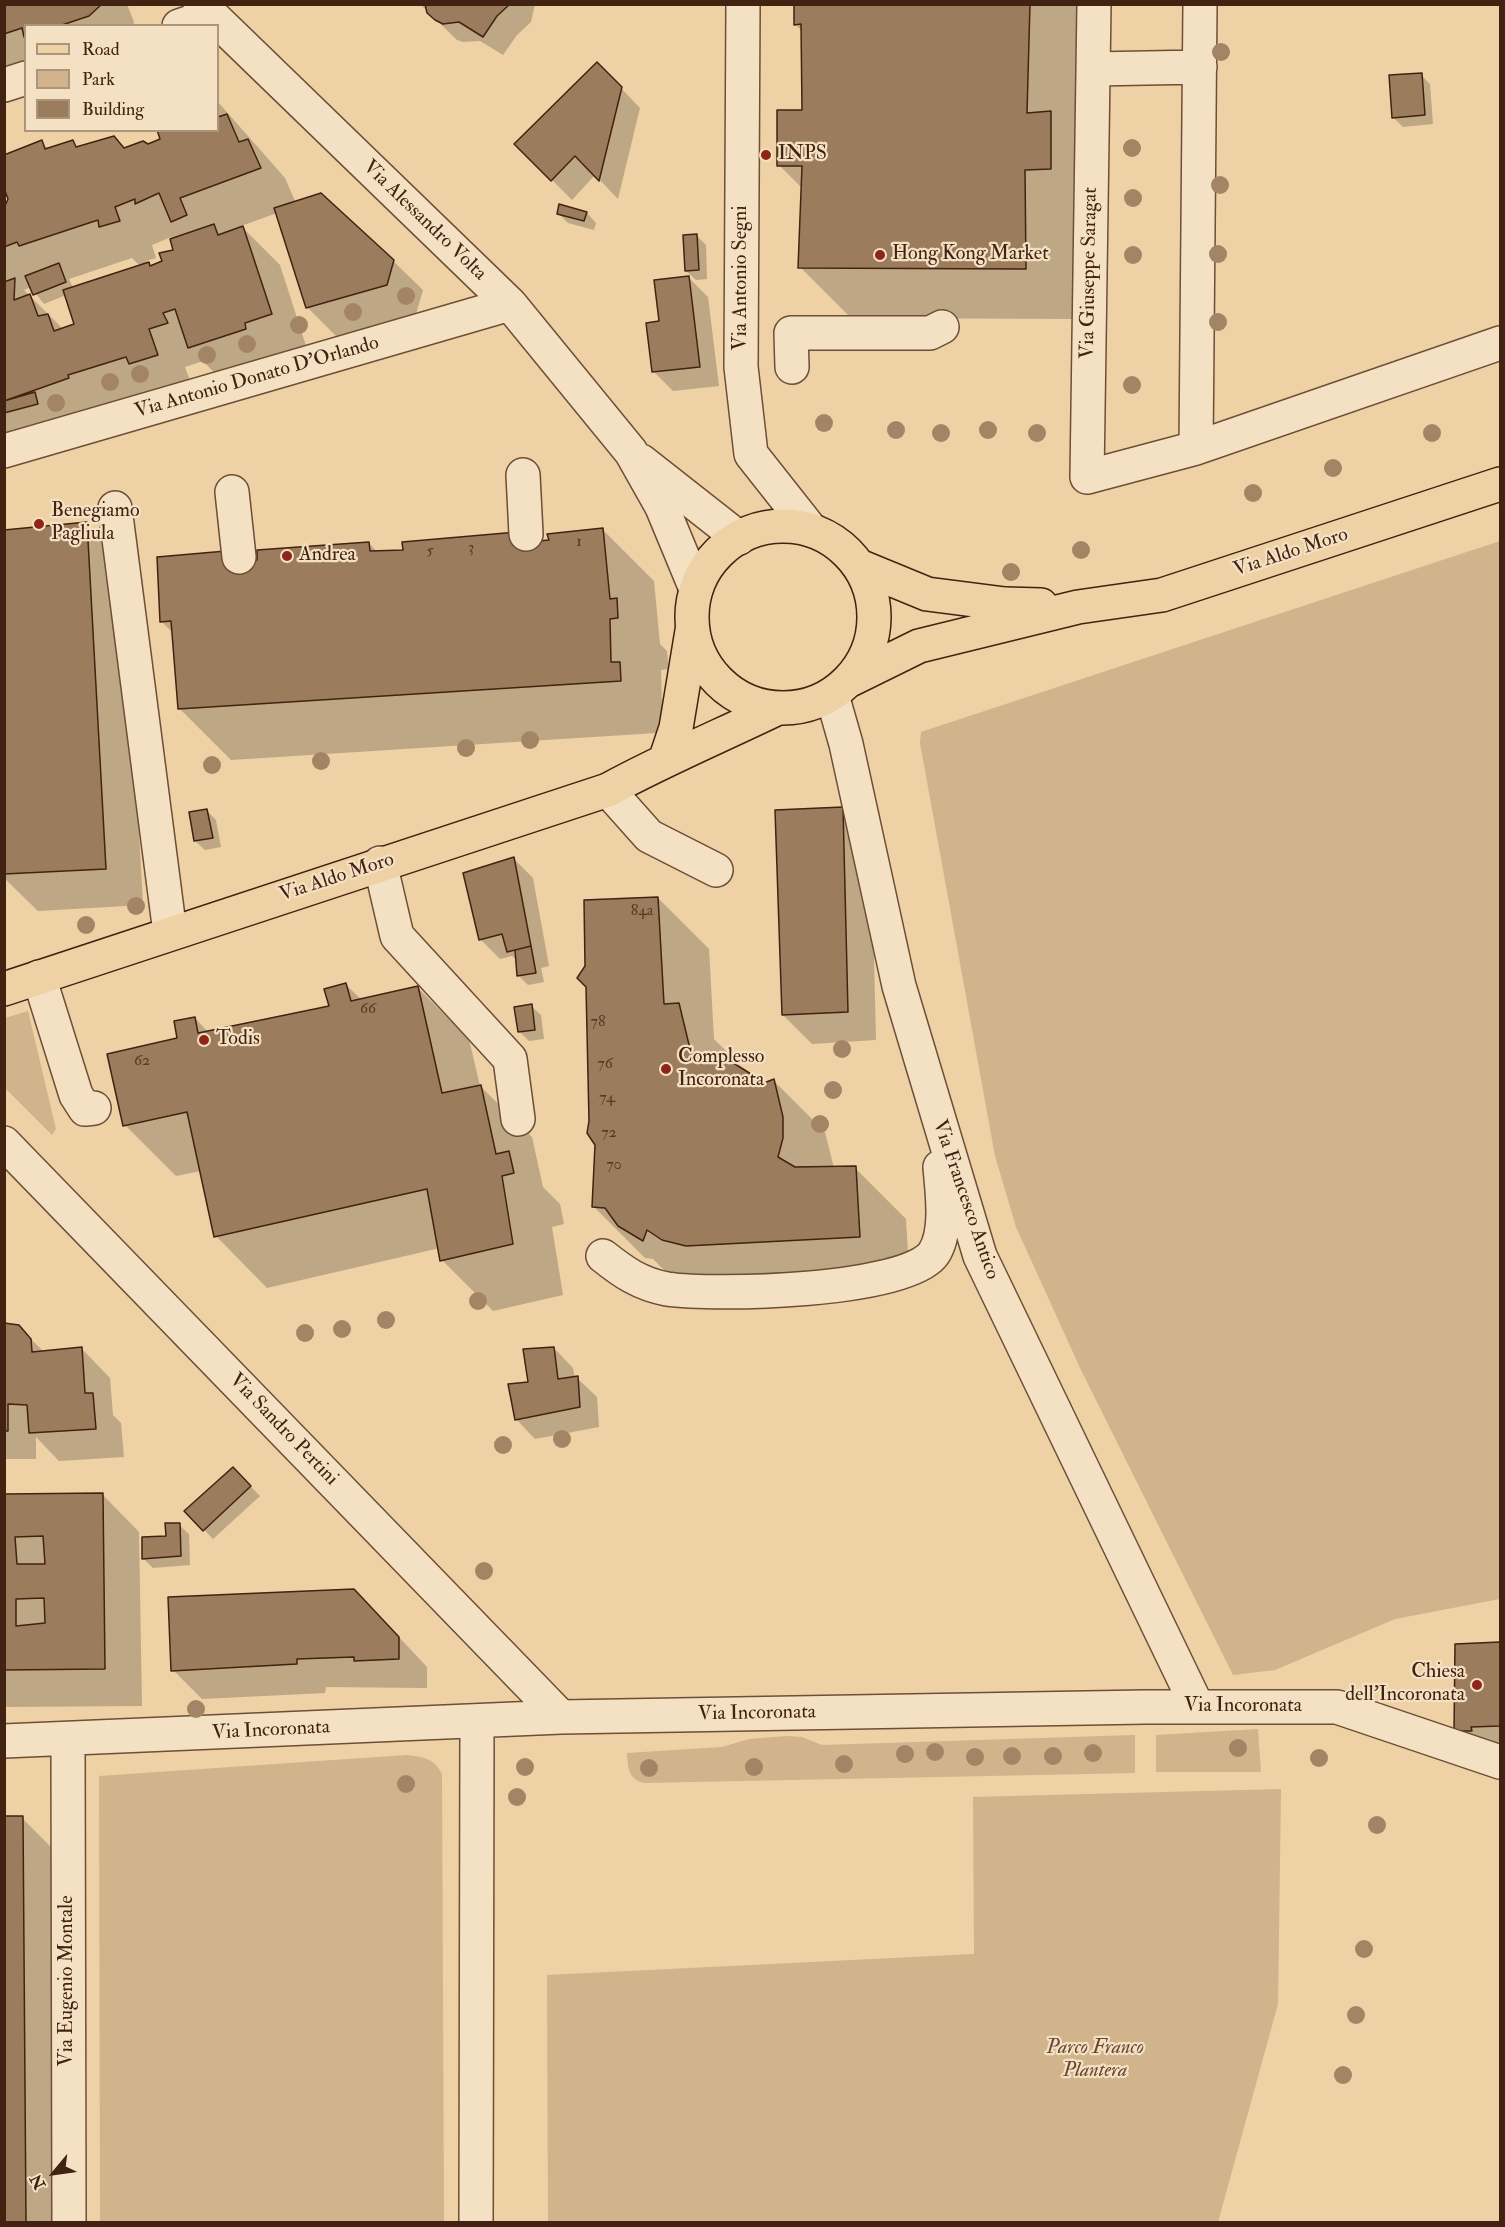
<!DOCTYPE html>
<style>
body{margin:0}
#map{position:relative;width:1505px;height:2227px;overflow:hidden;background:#eed1a5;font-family:"IM FELL Double Pica",serif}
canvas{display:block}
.frame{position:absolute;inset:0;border:6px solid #422211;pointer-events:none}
.legend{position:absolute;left:24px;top:24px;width:195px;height:108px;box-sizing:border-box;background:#f4e1c4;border:2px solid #ad957c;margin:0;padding:8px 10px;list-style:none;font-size:18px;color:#422211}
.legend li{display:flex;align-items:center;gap:12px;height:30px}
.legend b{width:30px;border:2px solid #ad957c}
.north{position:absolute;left:24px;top:2143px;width:60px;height:60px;-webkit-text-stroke:4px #f4e1c4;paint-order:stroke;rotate:241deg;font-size:16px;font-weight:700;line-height:24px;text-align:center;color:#422211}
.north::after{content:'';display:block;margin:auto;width:21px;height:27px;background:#422211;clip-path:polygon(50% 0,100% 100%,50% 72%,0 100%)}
</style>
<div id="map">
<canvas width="1505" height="2227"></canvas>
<div class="frame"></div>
<ul class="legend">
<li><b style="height:8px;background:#eed1a5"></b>Road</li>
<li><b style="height:16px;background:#d1b38c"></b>Park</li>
<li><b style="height:16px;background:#9b7d5e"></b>Building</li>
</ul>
<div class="north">N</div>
</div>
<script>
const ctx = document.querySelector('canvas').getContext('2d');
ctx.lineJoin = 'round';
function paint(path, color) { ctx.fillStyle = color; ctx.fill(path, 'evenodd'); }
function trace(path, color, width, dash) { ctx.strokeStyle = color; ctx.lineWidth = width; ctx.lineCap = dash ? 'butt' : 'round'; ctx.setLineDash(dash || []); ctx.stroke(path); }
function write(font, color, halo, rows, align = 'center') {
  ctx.font = font + ' "IM FELL Double Pica",serif'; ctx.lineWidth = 4.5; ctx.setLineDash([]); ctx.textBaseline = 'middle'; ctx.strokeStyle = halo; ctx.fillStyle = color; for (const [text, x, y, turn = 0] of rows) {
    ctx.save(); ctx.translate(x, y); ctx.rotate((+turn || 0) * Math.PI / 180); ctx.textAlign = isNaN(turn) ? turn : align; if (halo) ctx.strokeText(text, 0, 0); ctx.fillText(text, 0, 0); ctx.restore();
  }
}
paint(new Path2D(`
 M1500 541V1599L1395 1619 1275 1670 1233 1675 1081 1370 1016 1227 995 1156 920 743 921 732Z
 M28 1011 56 1129 52 1135 5 1088V1018Z
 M1258 1729 1261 1772H1156V1735Z
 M1135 1735V1773L644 1783C628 1779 628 1768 627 1753L722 1747 749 1739 787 1736 802 1737 822 1745Z
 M407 1755C423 1757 434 1758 442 1774L444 2222H100L99 1776Z
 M1281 1789 1278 2004 1218 2222H548L547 1975 974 1954 973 1797Z`), '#d1b38c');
paint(new Path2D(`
 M4 4H127L134 22 133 26H26V65L4 71Z
 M420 4H535L531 22 517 35 503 55 480 41 463 42 457 40Z
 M795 4H1105L1076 319 851 318 800 267 803 189 779 165 803 111V32L795 24Z
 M1421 75 1430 84 1433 124 1403 127 1393 117Z
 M616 83 640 108 618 199 595 175 572 200 516 144Z
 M218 102 285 178 296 203 393 261 423 290 416 314 336 336 307 307 277 213 241 226 280 265 308 352 226 385 203 361 185 367 194 392 4 440V205L6 206 42 142 49 150 72 142 78 148 114 138 125 149 218 130ZM171 237 175 251 164 262 152 267 146 261 156 258 152 245ZM132 258 140 266 73 288 69 279ZM31 287 44 304 66 295 76 325 63 329 24 290Z
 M560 206 587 213 596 223 594 230 568 223 558 213Z
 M697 236 706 245 707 279 696 280 686 271Z
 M689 278 708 297 719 386 673 391 653 371 661 323Z
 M86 524 124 561 143 905 38 911 4 878V531Z
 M603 530 654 581 660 644 667 651 669 669 661 670 662 706 670 715 672 732 231 760 179 708 174 634 161 621 259 561 369 543 378 553 551 542Z
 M842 809 871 837 876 1040 812 1044 783 1015Z
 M207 811 216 820 221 847 205 850 195 841Z
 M514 859 533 878 549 966 541 968 544 982 528 985 518 975 517 960 512 956 500 959 480 939Z
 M658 898 709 949 714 1039 730 1055 732 1063 761 1086 774 1081 825 1132 834 1168H855L906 1219 910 1288 738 1296 671 1277 653 1259 645 1258 594 1207Z
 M346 985 362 1000 418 988 469 1039 480 1086 532 1137 543 1187 560 1204 564 1224 552 1227 563 1295 493 1311 442 1260 440 1248 267 1288 216 1236 201 1171 176 1176 125 1125 179 1039 195 1018 209 1033 330 1007Z
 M531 1006 541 1015 544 1039 529 1041 520 1032Z
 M4 1325 18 1326 44 1352 82 1349 110 1378 113 1415 121 1423 124 1457 59 1461 36 1437V1459H4Z
 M554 1348 573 1368 575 1378H577L597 1397 599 1427 535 1439 516 1419 530 1383Z
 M233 1469 260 1496 213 1539 186 1511Z
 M102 1494 139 1532 142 1706 4 1707V1495Z
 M179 1525 189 1534 190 1565 153 1568 144 1559Z
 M383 1620 427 1667V1688L326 1687 325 1693 202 1699 173 1670Z
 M1500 1643V1768L1455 1730 1457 1645Z
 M4 1813 9 1818H22L59 1855 63 2222H4Z`), '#0003');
const building = new Path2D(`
 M4 4H102L89 16 59 26H26L24 37 22 28 4 34Z
 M425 4H510L497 16 483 37 459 22 443 24 435 20 427 13Z
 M794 4H1030L1027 113 1051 111V169L1025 170 1026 269 798 268 802 166H777V110H802L801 24 794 25Z
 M597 62 622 87 599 181 575 156 551 181 514 144Z
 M1422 73 1425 115 1392 118 1389 75Z
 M227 114 239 142 248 139 261 168 180 198 187 215 171 222 159 193 135 204V199L115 207 120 221 99 227 98 220 19 246 17 242 4 247V208L8 199 4 188V155L42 140 45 149 73 140 76 147 114 136 124 148 143 141 148 144 160 139 157 130H218V117Z
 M321 193 394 260 387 285 306 308 274 208Z
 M559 204 587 212 584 221 557 214Z
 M214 224 218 235 243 226 272 314 245 323 246 329 188 348 175 309 163 313 168 323 149 329 158 355 129 364 126 357 68 375 69 378 4 401V282L15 278 14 300 30 294 38 316 48 314 54 331 74 324 63 290 149 262 150 266 162 261 159 253 173 250 170 239Z
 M697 234 699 270 685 271 683 235Z
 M59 263 66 282 33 295 25 276Z
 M689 276 700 367 652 372 646 323 659 321 654 280Z
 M35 392 38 404 4 413V401Z
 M87 522 106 869 4 874V530Z
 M603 528 610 599 617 598 618 618 610 619 611 662H620L621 681 178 709 171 621 160 622 157 557 226 551 227 562 257 560V550L369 542 370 551 403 550 402 542 517 532V543L549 540 547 534Z
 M843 807 848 1012 782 1015 775 810Z
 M207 809 213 838 194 841 189 812Z
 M514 857 531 946 507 952 502 934 479 940 463 873Z
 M658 897 664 1004 679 1003 691 1053 727 1059 751 1074 759 1085 774 1079 783 1117V1138L778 1157 795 1167 856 1166 860 1237 686 1246 662 1240 647 1230 643 1241 618 1226 605 1208 592 1207 595 1145 587 1133 589 1121 586 987 577 978 585 966 584 900Z
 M531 946 536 973 517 976 515 950Z
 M346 983 351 1001 418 986 442 1093 481 1085 496 1154 509 1151 514 1173 502 1176 513 1244 440 1261 427 1189 214 1237 187 1112 123 1126 107 1054 177 1038 174 1021 195 1017 198 1033 329 1006 324 989Z
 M532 1004 535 1030 518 1032 514 1007Z
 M4 1323 19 1325 31 1339 32 1352 82 1347 85 1393H93L96 1429 29 1433 27 1405 8 1404V1431H4Z
 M554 1347 558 1379 578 1376 580 1407 515 1420 508 1384 528 1382 523 1349Z
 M233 1467 251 1486 203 1531 184 1511Z
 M103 1493 105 1669 4 1670V1494ZM43 1536 45 1564H17L15 1537ZM44 1598 45 1623 16 1626V1599Z
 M165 1523H180L181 1556 142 1559V1537L166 1536Z
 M354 1589 399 1637V1659L354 1661V1657L297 1659V1664L171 1671 168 1597Z
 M1500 1642V1726L1471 1727 1472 1731H1454L1455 1644Z
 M4 1816H23L26 2222H4Z`);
paint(building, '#9b7d5e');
trace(building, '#422211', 1.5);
const minor = new Path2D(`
 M200 4 510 304 631 452 662 507 696 589
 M743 4 741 367 751 454 811 530
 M1094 4 1087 477 1196 448 1500 343
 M179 26 211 15
 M1093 69 1200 67
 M4 85 26 78
 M792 367 791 333H930L942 327
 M1196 448 1200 4
 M4 451 510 304
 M641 461 739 538
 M523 475 526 534
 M232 492 239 557
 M115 508 170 933
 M832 695 846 744 899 986 980 1256 1197 1706
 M608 790 649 836 716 870
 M380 863 397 936 510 1059 518 1119
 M39 977 76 1095 85 1109 94 1108
 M4 1143 561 1717
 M603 1256C623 1272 640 1284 667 1289 712 1296 909 1292 934 1253 948 1231 942 1192 940 1167
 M68 1740 69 2222
 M4 1741 561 1717 1145 1707H1337L1500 1762
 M476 2222 477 1721`);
const major = new Path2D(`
 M692 617a91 91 0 1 1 182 0a91 91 0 1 1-182 0Z
 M859 566 927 594 1005 604 1041 605
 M850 680 919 646 1078 607 1162 595 1500 484
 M666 758 676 728 692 631
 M4 989 608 790C663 760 720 736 776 709`);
trace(minor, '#6d4e36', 36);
trace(major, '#422211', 36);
trace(minor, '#f4e1c4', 33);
trace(major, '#eed1a5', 33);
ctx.fillStyle = '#a38565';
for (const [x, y] of [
 [1221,52],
 [1132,148],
 [1220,185],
 [1133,198],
 [1218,254],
 [1133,255],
 [406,296],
 [353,312],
 [1218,322],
 [299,325],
 [247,344],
 [207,355],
 [140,374],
 [110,382],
 [1132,385],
 [56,403],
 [824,423],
 [896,430],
 [988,430],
 [941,433],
 [1037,433],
 [1432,433],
 [1333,468],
 [1253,493],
 [1081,550],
 [1011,572],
 [530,740],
 [466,748],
 [321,761],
 [212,765],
 [136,906],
 [86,925],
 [842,1049],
 [833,1090],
 [820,1124],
 [478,1301],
 [386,1320],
 [342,1329],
 [305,1333],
 [562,1439],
 [503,1445],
 [484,1571],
 [196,1709],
 [1238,1748],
 [935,1752],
 [1093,1753],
 [905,1754],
 [1012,1756],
 [1053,1756],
 [975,1757],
 [1319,1758],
 [844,1764],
 [525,1767],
 [754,1767],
 [649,1768],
 [406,1784],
 [517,1797],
 [1377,1825],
 [1364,1949],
 [1356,2015],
 [1343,2075]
]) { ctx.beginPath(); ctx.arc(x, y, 9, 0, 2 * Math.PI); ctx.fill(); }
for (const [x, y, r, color] of [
 [766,155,6,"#8f2418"],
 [880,255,6,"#8f2418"],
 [39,524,6,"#8f2418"],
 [287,556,6,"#8f2418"],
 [204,1040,6,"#8f2418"],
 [666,1069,6,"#8f2418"],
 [1477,1685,6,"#8f2418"]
]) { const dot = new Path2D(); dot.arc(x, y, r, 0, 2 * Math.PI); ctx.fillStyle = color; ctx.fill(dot); trace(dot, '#f4e1c4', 2); }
write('16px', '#583924', null, [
 ["1",579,543],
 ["3",471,549],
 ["5",430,552],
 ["84a",642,912],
 ["66",368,1010],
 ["78",598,1023],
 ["62",142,1062],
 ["76",605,1065],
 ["74",607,1099],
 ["72",609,1134],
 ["70",614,1166]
]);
write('20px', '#422211', '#f4e1c4', [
 ["INPS",778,155],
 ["Hong Kong Market",892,255],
 ["Benegiamo",51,512],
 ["Pagliula",51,535],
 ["Andrea",299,556],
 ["Todis",216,1040],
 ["Complesso",678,1058],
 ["Incoronata",678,1081],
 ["Chiesa",1465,1673,"right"],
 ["dell'Incoronata",1465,1696,"right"]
], 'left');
write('20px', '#422211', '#f4e1c4', [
 ["Via Alessandro Volta",424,221,44],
 ["Via Giuseppe Saragat",1090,273,-89],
 ["Via Antonio Segni",742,278,-90],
 ["Via Antonio Donato D'Orlando",257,378,-16],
 ["Via Aldo Moro",1291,553,-18],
 ["Via Aldo Moro",337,878,-18],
 ["Via Francesco Antico",965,1200,71],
 ["Via Sandro Pertini",283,1430,46],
 ["Via Incoronata",1243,1707],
 ["Via Incoronata",757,1714,-1],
 ["Via Incoronata",271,1731,-3],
 ["Via Eugenio Montale",68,1981,-90]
]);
write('italic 20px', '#664630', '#f4e1c4', [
 ["Parco Franco",1095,2049],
 ["Plantera",1095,2072]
]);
</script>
